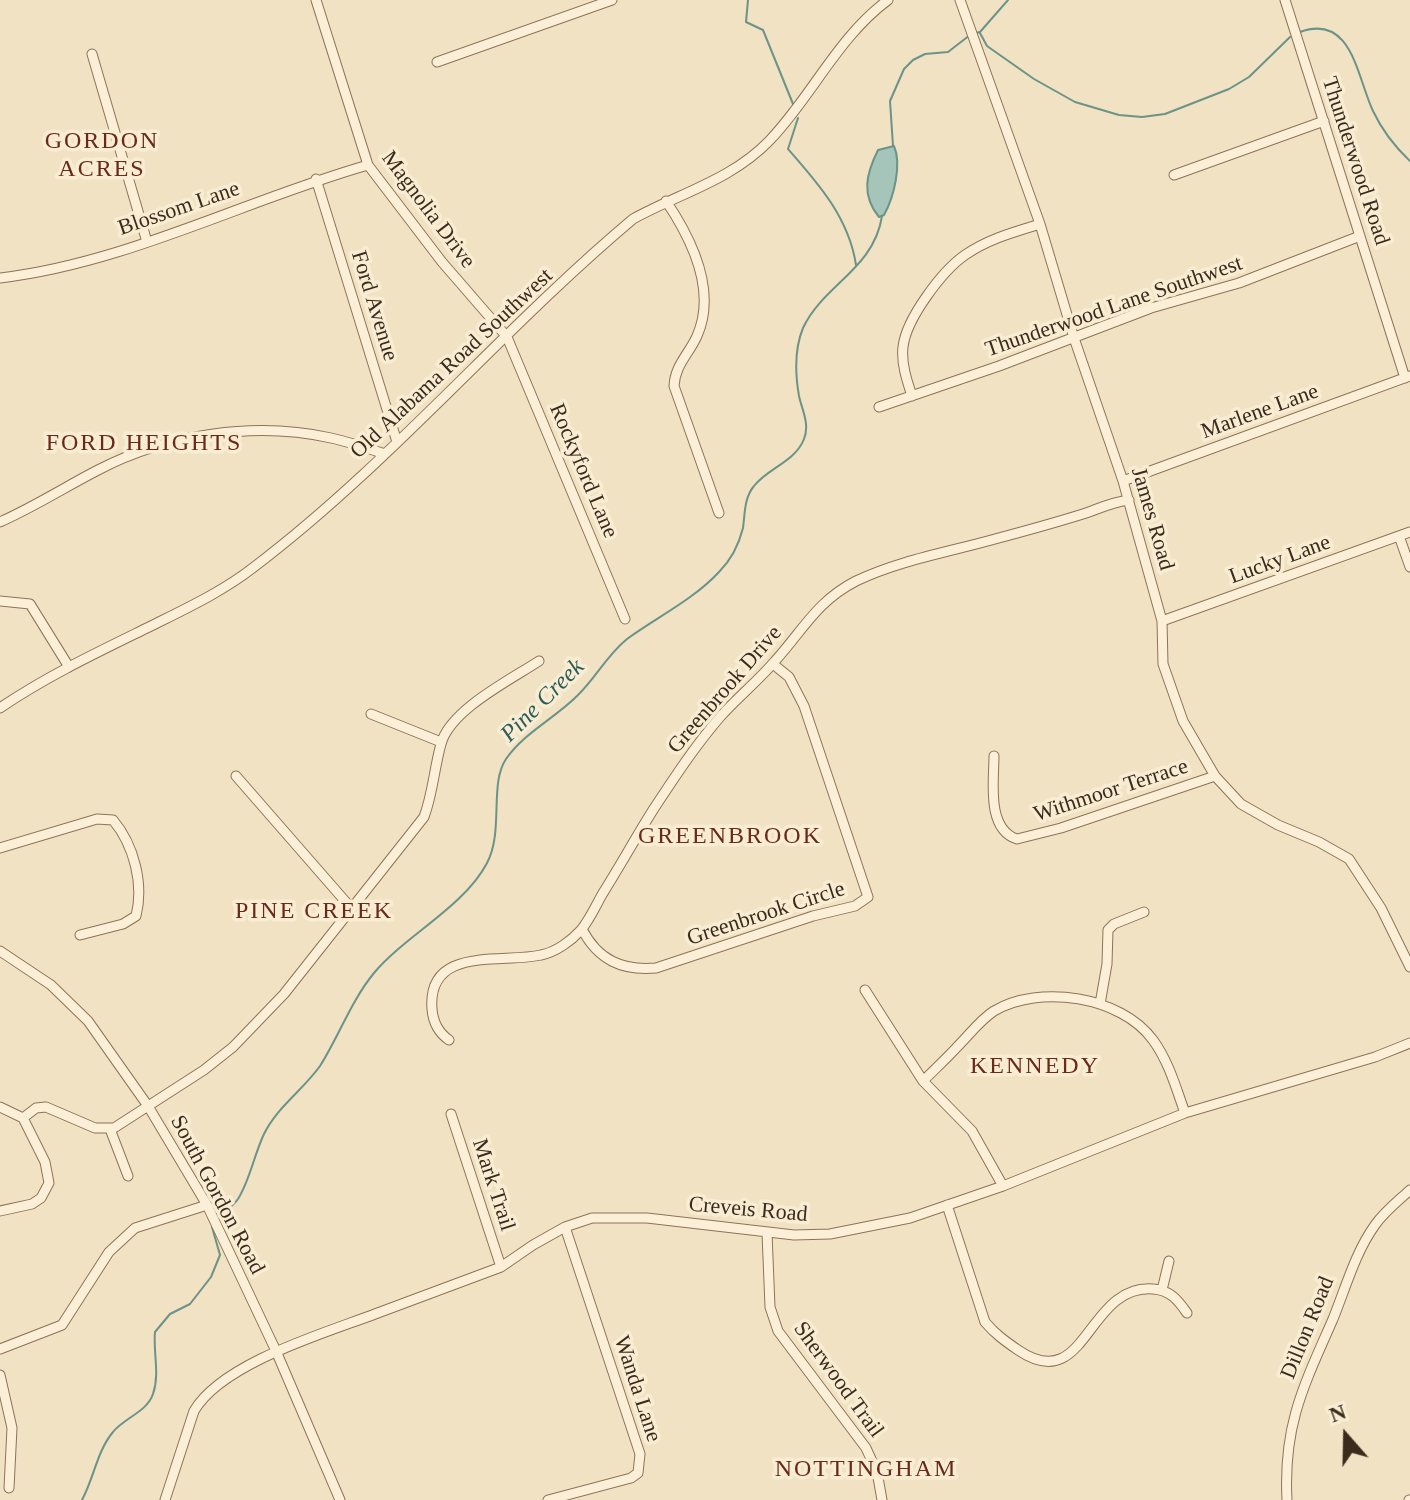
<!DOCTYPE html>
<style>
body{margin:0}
#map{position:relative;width:1410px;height:1500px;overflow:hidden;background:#f1e2c3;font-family:"Times New Roman",serif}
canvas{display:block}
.north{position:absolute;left:1306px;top:1396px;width:80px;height:80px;-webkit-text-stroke:6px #f8edd3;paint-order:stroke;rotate:340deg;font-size:22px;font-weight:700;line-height:32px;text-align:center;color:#3b2b1d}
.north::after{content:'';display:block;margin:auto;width:28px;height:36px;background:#3b2b1d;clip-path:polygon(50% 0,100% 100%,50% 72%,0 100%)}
</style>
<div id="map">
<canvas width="1410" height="1500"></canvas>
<div class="north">N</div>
</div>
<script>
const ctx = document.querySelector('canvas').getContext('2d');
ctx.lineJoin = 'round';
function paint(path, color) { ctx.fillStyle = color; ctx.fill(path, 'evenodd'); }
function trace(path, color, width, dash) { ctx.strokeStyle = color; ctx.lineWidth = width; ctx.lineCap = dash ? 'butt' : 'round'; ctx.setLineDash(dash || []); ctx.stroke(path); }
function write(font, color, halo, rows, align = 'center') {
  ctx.font = font + ' "Times New Roman",serif'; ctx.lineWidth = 7; ctx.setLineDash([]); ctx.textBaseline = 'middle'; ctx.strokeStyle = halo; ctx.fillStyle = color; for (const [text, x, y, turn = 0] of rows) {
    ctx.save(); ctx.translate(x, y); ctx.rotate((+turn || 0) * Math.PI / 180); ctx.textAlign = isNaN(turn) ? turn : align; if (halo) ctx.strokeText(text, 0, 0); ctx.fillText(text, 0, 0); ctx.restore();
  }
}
const water = new Path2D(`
 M894 146C902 164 894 197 884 215L879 217C861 195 866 174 878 150Z`);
paint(water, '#a5c4ba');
trace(water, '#6b9388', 2);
trace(new Path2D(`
 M748 0 746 22 763 30 793 104
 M1300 32C1352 13 1357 77 1373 111 1382 130 1394 146 1410 161
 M976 33 980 32 1008 0
 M980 33 987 46 1034 79 1075 102 1119 115 1142 117 1165 114 1229 89 1249 77 1290 37
 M798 118 788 149C818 183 849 218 856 265
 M893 146 890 101 904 69 913 60 925 54 948 52 970 35
 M220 1217C225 1211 233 1206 238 1199 250 1180 254 1155 264 1134 277 1107 303 1090 320 1066 339 1036 351 1001 374 973 406 935 464 907 487 863 504 831 489 784 506 759 524 733 555 718 577 696 596 678 606 656 627 639 657 617 693 600 719 572 731 560 739 544 743 528 745 514 744 498 754 486 768 468 795 462 804 439 810 424 802 410 799 396 795 373 794 350 803 328 823 285 874 269 882 216
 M82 1500C94 1478 97 1451 113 1432 124 1418 147 1412 153 1394 160 1374 153 1352 155 1332L170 1314 190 1304 211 1277 220 1255 212 1227`), '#6b9388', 2);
const minor = new Path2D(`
 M316 0 368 165 442 262 507 337 625 619
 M960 0 1040 224 1074 338 1123 481 1162 621 1163 664 1183 721 1215 776 1241 804 1278 825 1319 842 1349 859 1381 908 1410 967
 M1285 0 1405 378
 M92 54 147 242
 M437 62 612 0
 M1174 175 1324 121
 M316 179 397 442
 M666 201C691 238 717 291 697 336 689 354 675 365 674 386L719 513
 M0 278C127 263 245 200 368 165
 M912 396C907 381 901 363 903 347 906 319 942 271 965 255 988 239 1014 232 1040 224
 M879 407 999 366 1151 308 1239 283 1360 236
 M1123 481 1410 376
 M0 522C34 507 65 487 98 470 167 434 255 421 331 438 349 442 367 448 385 454
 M1399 536 1410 567
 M0 601 30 604 69 667
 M1162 621 1410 532
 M0 708C47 676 98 652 149 627 185 609 222 592 254 567 391 463 502 329 633 219 680 193 732 180 770 140 812 96 838 37 888 0
 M371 714 441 742
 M994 756C994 780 986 829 1017 839L1061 828 1215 776
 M236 776 352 909
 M0 848 97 819 113 820C134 845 144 884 136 916L123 924 80 935
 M582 929C598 960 622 971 656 968L813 916 855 906 868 897 804 706 789 677 773 664
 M0 951 51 985 88 1021 148 1106 207 1205 276 1351 340 1500
 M865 990 923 1081 972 1131 1003 1186
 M1100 1004 1107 964 1108 930 1114 924 1144 912
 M449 1040C439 1033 433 1022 432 1009 427 945 503 964 541 955 556 952 571 941 581 930 590 919 596 905 603 893 620 866 636 837 653 810 674 778 695 746 720 717 738 697 758 681 775 661 803 630 817 601 856 581 900 560 949 552 995 539 1025 531 1054 523 1083 514 1098 509 1112 502 1129 500
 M923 1081C935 1069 947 1058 958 1046 970 1034 980 1020 994 1011 1039 984 1121 996 1153 1040 1169 1062 1176 1088 1185 1113
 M0 1107 23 1118 45 1162 49 1183 41 1198 32 1204 0 1211
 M451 1114 501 1267
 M23 1118 36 1108 46 1107 95 1128H114L204 1070 233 1047 284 994 424 817C433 793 434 769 441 744 450 710 510 680 539 661
 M110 1129 128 1176
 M947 1205 985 1322C995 1334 1005 1341 1018 1350 1087 1397 1086 1284 1153 1289 1170 1290 1178 1300 1187 1313
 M767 1233 770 1307 778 1331 866 1448 877 1472 882 1500
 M1162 1290 1169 1261
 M0 1349 62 1325 109 1252 135 1228 207 1205
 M0 1375 12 1428 9 1488
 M165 1500 194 1411C222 1363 325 1333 375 1314 417 1298 459 1283 501 1267L533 1245 565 1227 592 1218H647L794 1235 830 1234 910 1218 1003 1186 1185 1113 1375 1057 1410 1043
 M548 1500 631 1478 638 1473 640 1454 565 1227
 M1287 1500C1283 1425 1304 1385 1333 1319 1346 1287 1355 1253 1375 1225 1385 1211 1398 1201 1410 1190
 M1409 1500H1410`);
trace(minor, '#8d7358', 11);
trace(minor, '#fbf0d7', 9);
write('22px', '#3b2b1d', '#f8edd3', [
 ["Thunderwood Road",1355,161,72],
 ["Blossom Lane",179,209,-19],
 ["Magnolia Drive",428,210,53],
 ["Ford Avenue",374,306,73],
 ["Thunderwood Lane Southwest",1114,307,-19],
 ["Old Alabama Road Southwest",452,364,-43],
 ["Marlene Lane",1260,412,-20],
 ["Rockyford Lane",583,471,67],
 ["James Road",1152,519,74],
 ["Lucky Lane",1280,560,-20],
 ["Greenbrook Drive",725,690,-49],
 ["Withmoor Terrace",1111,791,-18],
 ["Greenbrook Circle",766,914,-18],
 ["Mark Trail",493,1185,72],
 ["South Gordon Road",217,1195,62],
 ["Creveis Road",748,1210,5],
 ["Dillon Road",1308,1328,-68],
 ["Sherwood Trail",838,1380,54],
 ["Wanda Lane",637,1389,72]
]);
ctx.letterSpacing = '2px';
write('24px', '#6b291a', '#f8edd3', [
 ["GORDON",102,142],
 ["ACRES",102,170],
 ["FORD HEIGHTS",144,444],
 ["GREENBROOK",730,837],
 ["PINE CREEK",314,912],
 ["KENNEDY",1035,1067],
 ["NOTTINGHAM",866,1470]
]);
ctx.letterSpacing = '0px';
write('italic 24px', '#2b5c58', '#f8edd3', [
 ["Pine Creek",543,701,-45]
]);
</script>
